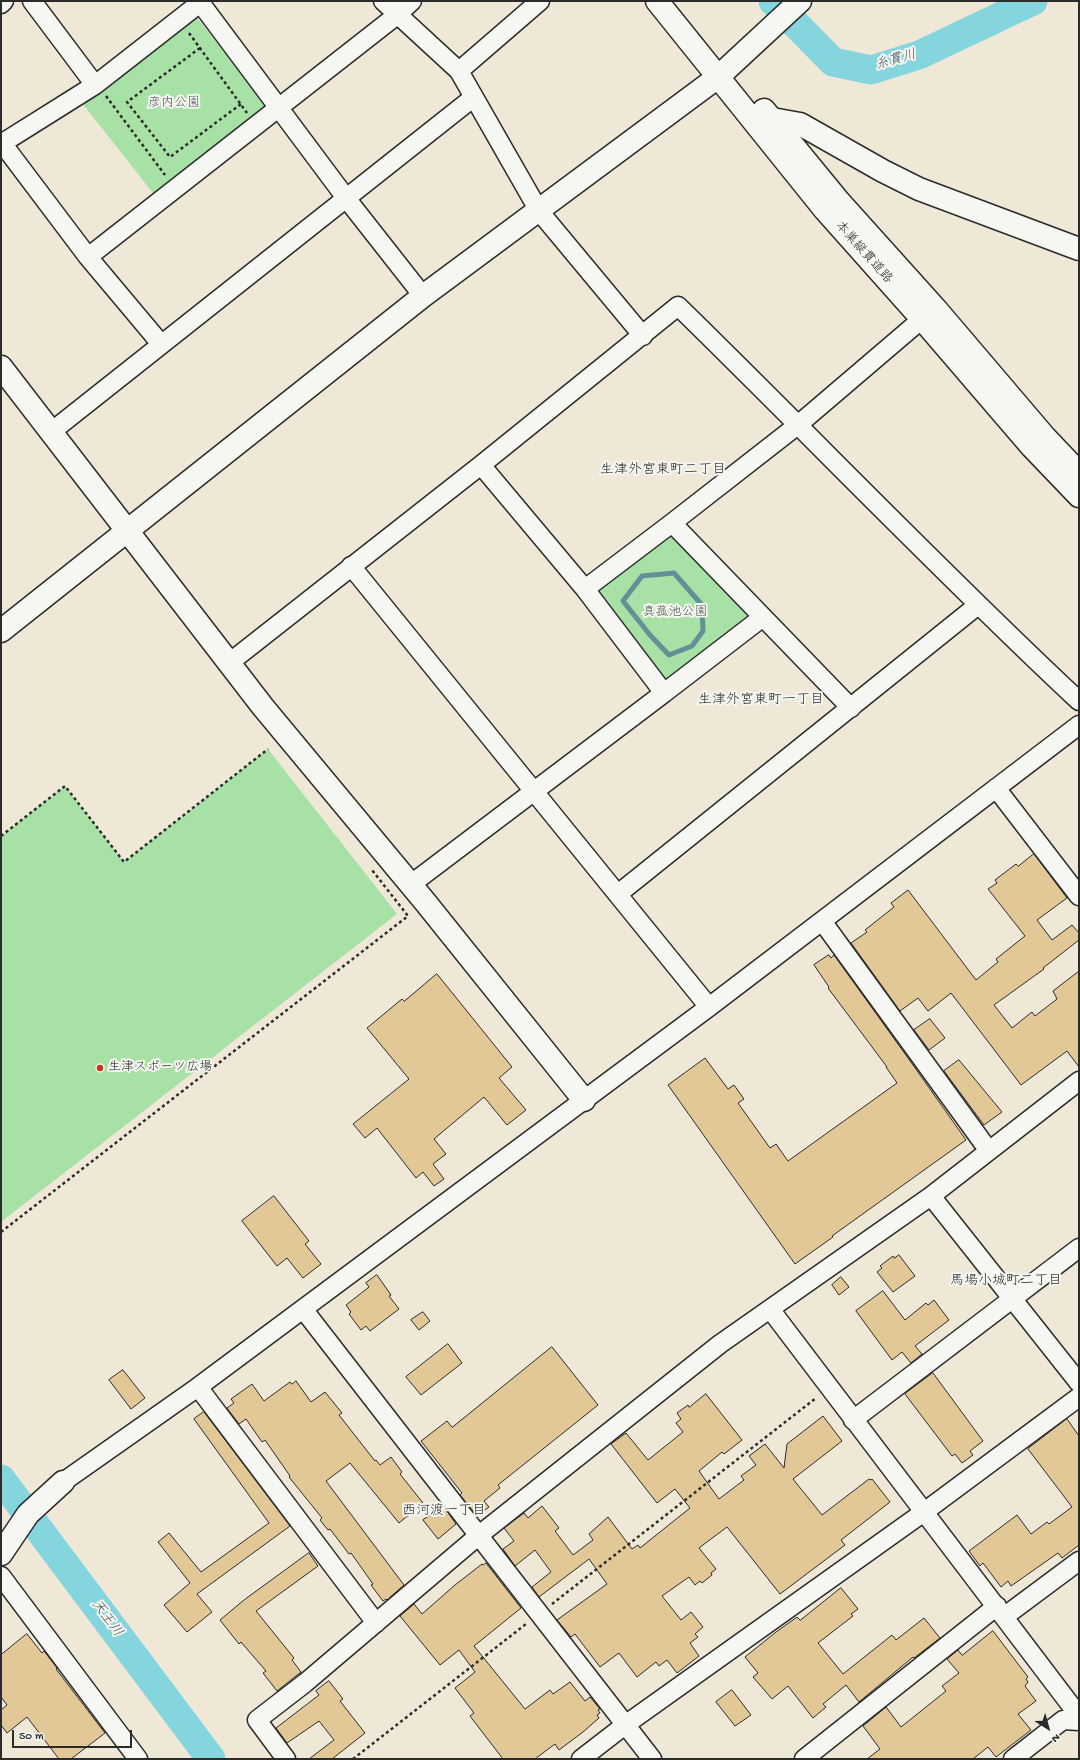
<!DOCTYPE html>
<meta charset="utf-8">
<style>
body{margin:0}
#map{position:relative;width:1080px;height:1760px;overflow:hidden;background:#f0e8d7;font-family:"Gochi Hand",sans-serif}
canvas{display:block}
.frame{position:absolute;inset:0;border:2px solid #2b2b2b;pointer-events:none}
.north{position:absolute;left:1028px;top:1708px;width:40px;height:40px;-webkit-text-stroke:3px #f6f6f2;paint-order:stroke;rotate:143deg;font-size:11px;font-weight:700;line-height:16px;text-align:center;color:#2b2b2b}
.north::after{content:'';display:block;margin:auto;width:14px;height:18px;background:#2b2b2b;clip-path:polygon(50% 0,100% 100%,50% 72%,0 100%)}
.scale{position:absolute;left:12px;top:1730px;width:120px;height:18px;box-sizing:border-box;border:2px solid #2b2b2b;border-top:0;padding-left:5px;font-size:12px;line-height:14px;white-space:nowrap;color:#2b2b2b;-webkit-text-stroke:3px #f6f6f2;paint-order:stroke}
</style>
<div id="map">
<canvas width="1080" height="1760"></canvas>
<div class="frame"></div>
<div class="north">N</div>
<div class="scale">50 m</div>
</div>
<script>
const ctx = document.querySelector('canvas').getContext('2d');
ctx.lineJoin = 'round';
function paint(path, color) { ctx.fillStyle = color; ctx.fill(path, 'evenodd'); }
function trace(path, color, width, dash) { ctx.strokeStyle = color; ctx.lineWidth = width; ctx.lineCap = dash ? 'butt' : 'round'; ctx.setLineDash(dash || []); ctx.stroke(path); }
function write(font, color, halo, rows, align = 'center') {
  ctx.font = font + ' "Gochi Hand","Klee One",sans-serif'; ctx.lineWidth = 4; ctx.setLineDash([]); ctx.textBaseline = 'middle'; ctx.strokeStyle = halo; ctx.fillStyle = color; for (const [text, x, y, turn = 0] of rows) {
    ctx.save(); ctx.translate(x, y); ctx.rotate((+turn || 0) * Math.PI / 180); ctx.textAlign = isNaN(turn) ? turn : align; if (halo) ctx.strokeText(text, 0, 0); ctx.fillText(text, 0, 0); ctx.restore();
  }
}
paint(new Path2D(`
 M195 15 266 105 153 193 82 103Z
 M673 533 754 621 667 687 592 596Z
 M268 749 397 914 1 1222V836L65 786 124 862Z`), '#a7e1a6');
trace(new Path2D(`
 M674 573 702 605 703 631 692 646 669 655 650 635 623 601 642 576Z`), '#609196', 5);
trace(new Path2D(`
 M773 1 833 62 871 70 919 55 1033 1
 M1 1479 211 1759`), '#84d5dd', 29);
const building = new Path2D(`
 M1034 854 1067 898 1037 920 1052 940 1072 925 1079 933V940L1043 968 1044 969 994 1005 1012 1028 1032 1012 1035 1016 1057 999 1053 991 1079 971V1067L1067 1051 1021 1085 951 993 928 1011 918 998 900 1011 851 943 867 932 865 930 894 907 891 903 908 890 976 980 998 962 996 959 1025 936 988 889 997 883 995 880 1016 864 1018 866Z
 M829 955 831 958 834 955 913 1065 966 1140 832 1236 833 1237 795 1264 668 1085 705 1058 728 1089 734 1085 744 1099 738 1103 770 1148 776 1144 788 1161 897 1083 886 1067H887L828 988 829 987 814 965Z
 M437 974 512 1067 499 1078 526 1110 507 1125 484 1097 434 1139 446 1154 433 1164 444 1179 434 1186 423 1172 416 1178 377 1128 365 1138 353 1124 409 1079 367 1028 402 999 404 1001Z
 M930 1019 945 1038 929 1050 914 1030Z
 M959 1060 1002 1112 984 1125 944 1071Z
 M274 1196 309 1241 305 1244 321 1264 303 1278 287 1258 277 1266 242 1221Z
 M899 1255 915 1276 893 1292 877 1272 882 1268 880 1266 893 1256 894 1258Z
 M377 1275 391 1295 389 1296 399 1309 370 1331 366 1326 361 1330 349 1314 351 1312 346 1305 369 1287 366 1283Z
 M841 1277 849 1287 839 1295 832 1285Z
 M883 1291 905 1320 926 1303 928 1305 934 1300 949 1320 915 1346 922 1354 911 1363 902 1352 892 1360 856 1311Z
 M423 1312 430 1321 419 1330 411 1320Z
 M448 1344 462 1363 421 1395 406 1377Z
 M552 1347 598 1405 498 1485 500 1488 484 1501 489 1507 477 1516 460 1495 462 1493 421 1441 447 1421 452 1427Z
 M123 1370 145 1398 131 1409 109 1380Z
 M933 1373 983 1441 970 1451 973 1455 962 1463 955 1454 952 1456 905 1394Z
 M296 1381 311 1402 325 1392 342 1413 339 1415 375 1461 376 1460 380 1465 391 1457 402 1472 400 1474 423 1503 399 1523 350 1463 326 1481 404 1585 387 1600 386 1599 383 1601 371 1585 373 1584 351 1553 349 1554 330 1529 328 1530 320 1520 322 1518 289 1477 290 1476 265 1440 262 1442 246 1419 239 1424 227 1408 234 1403 231 1399 252 1384 264 1401 290 1382 292 1384Z
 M706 1394 742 1440 724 1454 722 1452 699 1471 719 1499 744 1480 741 1476 756 1465 749 1456 765 1444 784 1468 787 1444 823 1416 842 1441 793 1479 822 1515 869 1479 871 1480 872 1479 890 1502 841 1540 845 1545 780 1594 727 1527 699 1548 716 1569 711 1573 712 1575 702 1583 700 1581 695 1585 689 1577 662 1596 681 1620 691 1612 703 1627 695 1634 698 1637 690 1643 699 1656 677 1673 667 1660 659 1666 656 1662 637 1677 619 1653 600 1667 575 1634 571 1637 557 1620 607 1584 589 1559 539 1597 532 1587 551 1572 535 1550 515 1566 503 1549 514 1541 504 1528 524 1513 528 1518 542 1506 559 1528 555 1531 573 1555 593 1540 589 1534 608 1517 632 1549 638 1545 640 1548 690 1508 675 1489 657 1503 611 1444 626 1433 648 1460 683 1432 676 1423 681 1419 677 1413 688 1405 689 1407Z
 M204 1412 290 1526 197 1594 212 1612 187 1632 164 1605 190 1583 158 1542 169 1533 201 1572 269 1523 194 1419Z
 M1067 1419 1079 1436V1545L1062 1558 1058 1553 1011 1586 1008 1581 1001 1587 983 1563 980 1566 969 1551 1017 1515 1031 1534 1047 1522 1049 1524 1072 1507 1028 1449Z
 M444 1507 456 1524 438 1539 423 1520Z
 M309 1553 318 1566 256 1611 294 1658 292 1660 301 1672 277 1691 263 1673 266 1671 241 1642 239 1644 220 1620 244 1600Z
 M486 1563 521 1608 474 1646 525 1709 550 1690 553 1694 570 1682 585 1701 590 1697 600 1709 598 1710 600 1713 597 1715 599 1718 583 1732 559 1750 555 1744 535 1759H503L470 1716 474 1713 455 1688 475 1672 459 1650 440 1665 400 1616 414 1604 422 1614 455 1585 482 1564 483 1565Z
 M841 1588 858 1609 851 1614 853 1616 818 1643 843 1674 892 1635 896 1640 924 1618 940 1638 914 1658 913 1657 859 1702 846 1685 823 1704 826 1707 813 1718 788 1686 772 1699 753 1677 758 1673 745 1657 776 1632 797 1617 800 1620Z
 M993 1631 1028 1677 1026 1679 1028 1682 1025 1686 1036 1701 1018 1714 1031 1730 996 1757 988 1747 973 1759H867L880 1749 863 1726 886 1707 901 1727 946 1691 942 1686 959 1673 947 1659 958 1650 962 1655Z
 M27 1634 42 1653 44 1651 57 1668 56 1669 105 1733 71 1759H59L27 1717 7 1733 1 1725V1710L7 1705 1 1697V1655Z
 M329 1681 343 1699 340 1701 365 1733 332 1759H309L334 1740 319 1721 287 1743 276 1728 319 1695 316 1691Z
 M732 1690 751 1715 735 1726 716 1702Z`);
paint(building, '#e2c897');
trace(building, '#2b2b2b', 1);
const street = new Path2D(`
 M32 1 95 85
 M199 1 346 198 423 296
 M383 1 459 71 539 211 643 336
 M1 4 4 1
 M459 71 540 1
 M2 143 88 257 161 344
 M1 144 95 85 200 3
 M88 257 397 15 412 1
 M51 432 474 97
 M672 523 851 708
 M351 566 709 1007
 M585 589 672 523 799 424 922 319
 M229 663 481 465 678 306C812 437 942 573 1079 701
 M664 693 763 617
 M996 788 1079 896
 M410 885 664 693 585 589 481 465
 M618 894 978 605
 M822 921 989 1151
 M931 1196 1079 1383
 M303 1309 652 1759
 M770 1309 1079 1716
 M198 1387 376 1623
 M853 1420 1079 1248
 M63 1482 198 1387 709 1007 1079 725
 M1 1576 138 1759
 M1005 1616 1079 1561
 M286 1759 257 1720 305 1683 478 1536 720 1344 931 1196 1079 1081
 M581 1759 625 1725 924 1512 1079 1397
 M804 1759 997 1606
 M1013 1759 1063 1720 1079 1721`);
const secondary = new Path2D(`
 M772 119 800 124 883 171 919 189 1079 249
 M1 367 263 707 426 903 584 1100
 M1 631 423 296 718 77 800 1
 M1 1554 28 1514 63 1482`);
const primary = new Path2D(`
 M657 1 825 210 922 319 1032 447 1079 496
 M764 110 837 199 935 308 1044 436 1079 473`);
trace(street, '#2b2b2b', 21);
trace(secondary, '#2b2b2b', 25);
trace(primary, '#2b2b2b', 25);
trace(new Path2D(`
 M189 33 247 113
 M200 48 127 102 170 157 241 104
 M106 96 165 175
 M1 836 65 786 124 862 268 749
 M1 1232 408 916 372 870
 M552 1604 816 1398
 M353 1759 526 1624`), '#2b2b2b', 2.5, [3, 3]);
trace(street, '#f6f6f2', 18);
trace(secondary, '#f6f6f2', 22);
trace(primary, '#f6f6f2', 22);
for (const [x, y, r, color] of [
 [100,1068,4,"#c8321e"]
]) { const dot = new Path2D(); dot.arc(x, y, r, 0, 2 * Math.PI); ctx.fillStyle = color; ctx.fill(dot); trace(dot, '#f6f6f2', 1.5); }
write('13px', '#4a584a', '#f6f6f2', [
 ["彦内公園",174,104],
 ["真菰池公園",675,613]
]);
write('13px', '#2b2b2b', '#f6f6f2', [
 ["本巣縦貫道路",863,253,48]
]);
write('13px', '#2b2b2b', '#f6f6f2', [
 ["生津スポーツ広場",108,1068]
], 'left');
write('italic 14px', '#415658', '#f6f6f2', [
 ["糸貫川",896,61,-16],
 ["天王川",106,1619,53]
]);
write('14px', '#2b2b2b', '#f6f6f2', [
 ["生津外宮東町二丁目",663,471],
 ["生津外宮東町一丁目",761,701],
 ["馬場小城町二丁目",1006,1282],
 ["西河渡一丁目",444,1512]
]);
</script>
